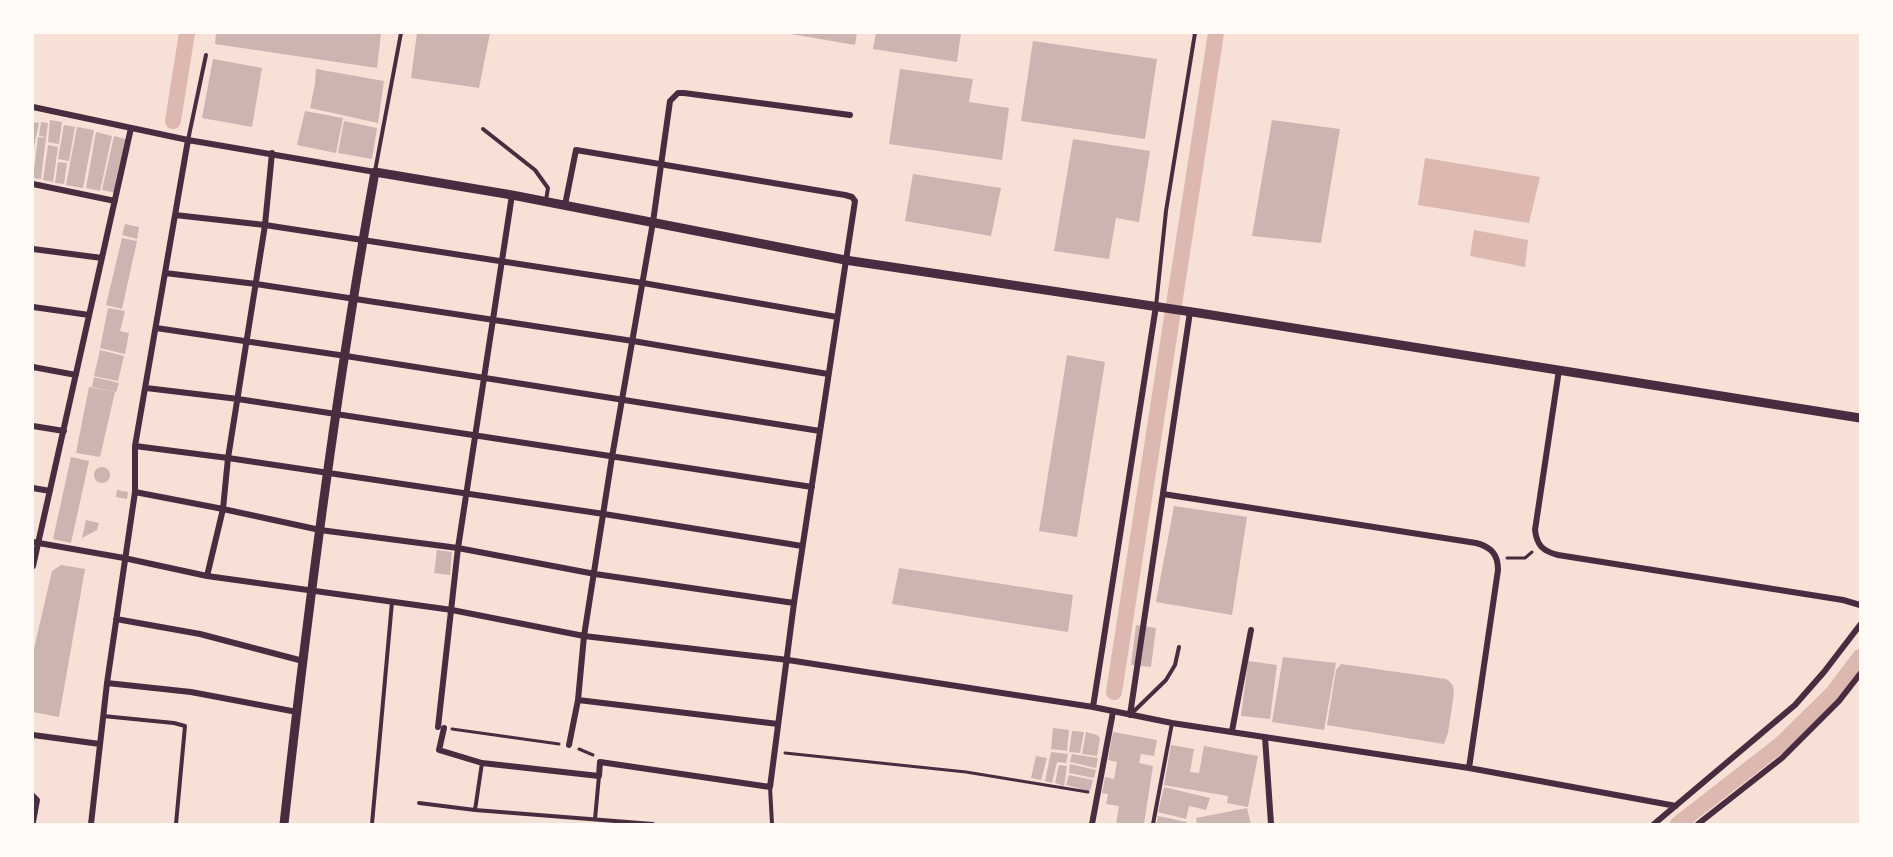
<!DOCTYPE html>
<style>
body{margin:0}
#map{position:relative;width:1893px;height:857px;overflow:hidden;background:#f7e1d7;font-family:Ubuntu,sans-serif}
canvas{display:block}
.frame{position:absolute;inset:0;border:34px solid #fffaf5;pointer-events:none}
</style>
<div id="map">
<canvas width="1893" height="857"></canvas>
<div class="frame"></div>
</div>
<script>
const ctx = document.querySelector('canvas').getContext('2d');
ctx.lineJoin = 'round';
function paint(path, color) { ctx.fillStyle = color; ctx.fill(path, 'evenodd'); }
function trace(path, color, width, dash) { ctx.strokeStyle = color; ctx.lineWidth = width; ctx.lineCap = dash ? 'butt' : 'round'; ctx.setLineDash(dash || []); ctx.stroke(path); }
paint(new Path2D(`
 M1425 158 1540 177 1529 223 1418 205Z
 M1474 230 1528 240 1525 267 1470 256Z`), '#dcb8b0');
trace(new Path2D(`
 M173 121 187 33
 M1114 692 1216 33
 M1678 824 1781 744 1832 694 1860 657`), '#dcb8b0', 16);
paint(new Path2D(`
 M216 33H381L377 68 215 44Z
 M417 33H490L479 88 411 78Z
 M785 33H857L855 45Z
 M876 33H961L957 62 873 49Z
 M1033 41 1157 59 1145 139 1021 121Z
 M213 59 262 68 252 127 202 118Z
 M316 69 384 81 378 123 310 108 315 84Z
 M900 69 973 79 969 102 1009 108 1002 160 889 144Z
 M305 111 343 118 336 153 297 145Z
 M50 120 62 122 59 144 48 142Z
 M1272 120 1340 129 1321 243 1252 236Z
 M344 121 377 128 372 159 338 153Z
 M33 122 39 123 34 147H33Z
 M41 122 48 123 46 138 39 135Z
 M64 125 75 127 69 161 58 159Z
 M77 127 94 130 83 188 66 185Z
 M96 132 112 136 100 191 86 188Z
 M114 136 128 140 116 193 102 190Z
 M38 137 46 138 41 179 33 178Z
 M1073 139 1150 151 1139 222 1116 218 1109 259 1054 251Z
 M48 145 58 147 53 182 43 180Z
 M58 162 67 163 64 184 55 183Z
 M913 174 1001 188 991 236 905 221Z
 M125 224 139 227 137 239 122 235Z
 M122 238 137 241 122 309 106 305Z
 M108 308 125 311 120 331 129 333 125 354 100 348Z
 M100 350 124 356 118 381 94 376Z
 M1067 355 1105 362 1077 537 1039 531Z
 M94 377 119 383 116 392 92 387Z
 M89 387 115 392 100 457 76 453Z
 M71 457 89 461 71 543 53 539Z
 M94 475a8 8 0 1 1 16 0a8 8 0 1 1-16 0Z
 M117 490 128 492 127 499 116 497Z
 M1174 506 1247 517 1232 615 1156 602Z
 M86 520 99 523 97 530 82 538Z
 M437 550 452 552 450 575 434 573Z
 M61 565 85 569 59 717 33 712V653L52 571Z
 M899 568 1073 595 1068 632 892 604Z
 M1136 625 1156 628 1151 667 1131 665Z
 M1283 657 1336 663 1324 730 1272 722Z
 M1248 661 1277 665 1270 719 1241 716Z
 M1341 664 1446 679 1450 682 1453 686 1454 693 1448 733 1444 744 1327 725 1336 670Z
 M1053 728 1069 730 1067 751 1051 749Z
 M1072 731 1084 732 1080 753 1069 752Z
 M1086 732 1097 735 1100 738 1097 756 1082 754Z
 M1113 732 1157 740 1154 756 1141 754 1139 763 1153 766 1144 824H1116L1119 806 1106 804 1108 794 1102 793 1105 777 1114 779 1117 762 1108 760Z
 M1171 745 1194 749 1190 772 1199 773 1204 746 1258 756 1248 807 1227 803 1228 796 1164 785Z
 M1051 752 1068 754 1066 763 1057 762 1052 783 1045 781Z
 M1072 754 1098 758 1096 768 1070 762Z
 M1036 756 1047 758 1041 780 1031 778Z
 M1070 764 1096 770 1094 778 1069 773Z
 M1059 765 1067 766 1064 786 1055 783Z
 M1069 775 1093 780 1090 791 1066 785Z
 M1164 787 1210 798 1206 810 1189 806 1186 819 1158 812Z
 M1247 808 1251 824H1197L1196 818Z
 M1158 816 1187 822V824H1156Z`), '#ccb4b1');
trace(new Path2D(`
 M1507 558H1525L1532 552
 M452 729 559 744
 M579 749 593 755
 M785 753 966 772 1088 792`), '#4a2c40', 3);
trace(new Path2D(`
 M483 129 535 170 548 188 546 200
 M188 140 206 55
 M375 171 401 33
 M1156 306 1166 211 1195 33
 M1130 715 1166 680 1175 665 1179 647
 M103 716 174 723 185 726 176 824
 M770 787 772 824
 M419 803 475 810 653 824
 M475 810 482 763
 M595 819 599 776
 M372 824 392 602
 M1153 824 1172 723`), '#4a2c40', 4);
trace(new Path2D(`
 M33 107 188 140 375 172
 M33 184 115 201
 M175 215 265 225 643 283 837 317
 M33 249 102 258
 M165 273 256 284 633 341 828 374
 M33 307 89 315
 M156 328 346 356 820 431
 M33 367 76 375
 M1559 370 1535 530C1537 546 1543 551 1558 555L1843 600 1860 605
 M146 388 238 399 812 487
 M33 426 64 431
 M135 446 228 458 604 514 802 546
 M33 488 50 491
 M135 492 223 509 320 530 458 548 595 574 794 603
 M1163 494 1476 543C1491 547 1498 554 1498 570L1469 768
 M33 542 124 558 207 576 452 610 584 636 788 660 1093 707 1172 723 1469 768 1676 806
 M33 566 131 128
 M207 576 223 509 228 458 265 225 272 153
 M116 619 200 634 303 661
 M107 683 191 692 297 712
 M578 700 778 724
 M1093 707 1156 306
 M1130 715 1190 312
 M438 727 458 548 512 195
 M444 728 439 750 482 763 599 776 600 762 770 787 794 603 855 201 852 197 845 195 576 150 565 205
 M1232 731 1251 630
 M33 735 100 744
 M1265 737 1271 824
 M569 745 578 700 584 636 612 457 653 222 670 101 678 93H684L850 115
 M33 796 37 800 33 822
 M91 824 107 683 135 492V446L188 140
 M1092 824 1113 712
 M1654 824 1795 705 1824 672 1860 625
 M1698 824 1782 758 1839 701 1860 674`), '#4a2c40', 6);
trace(new Path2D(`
 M284 824C308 606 336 388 375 172L512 195 845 260 1199 313 1860 418`), '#4a2c40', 9);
</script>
